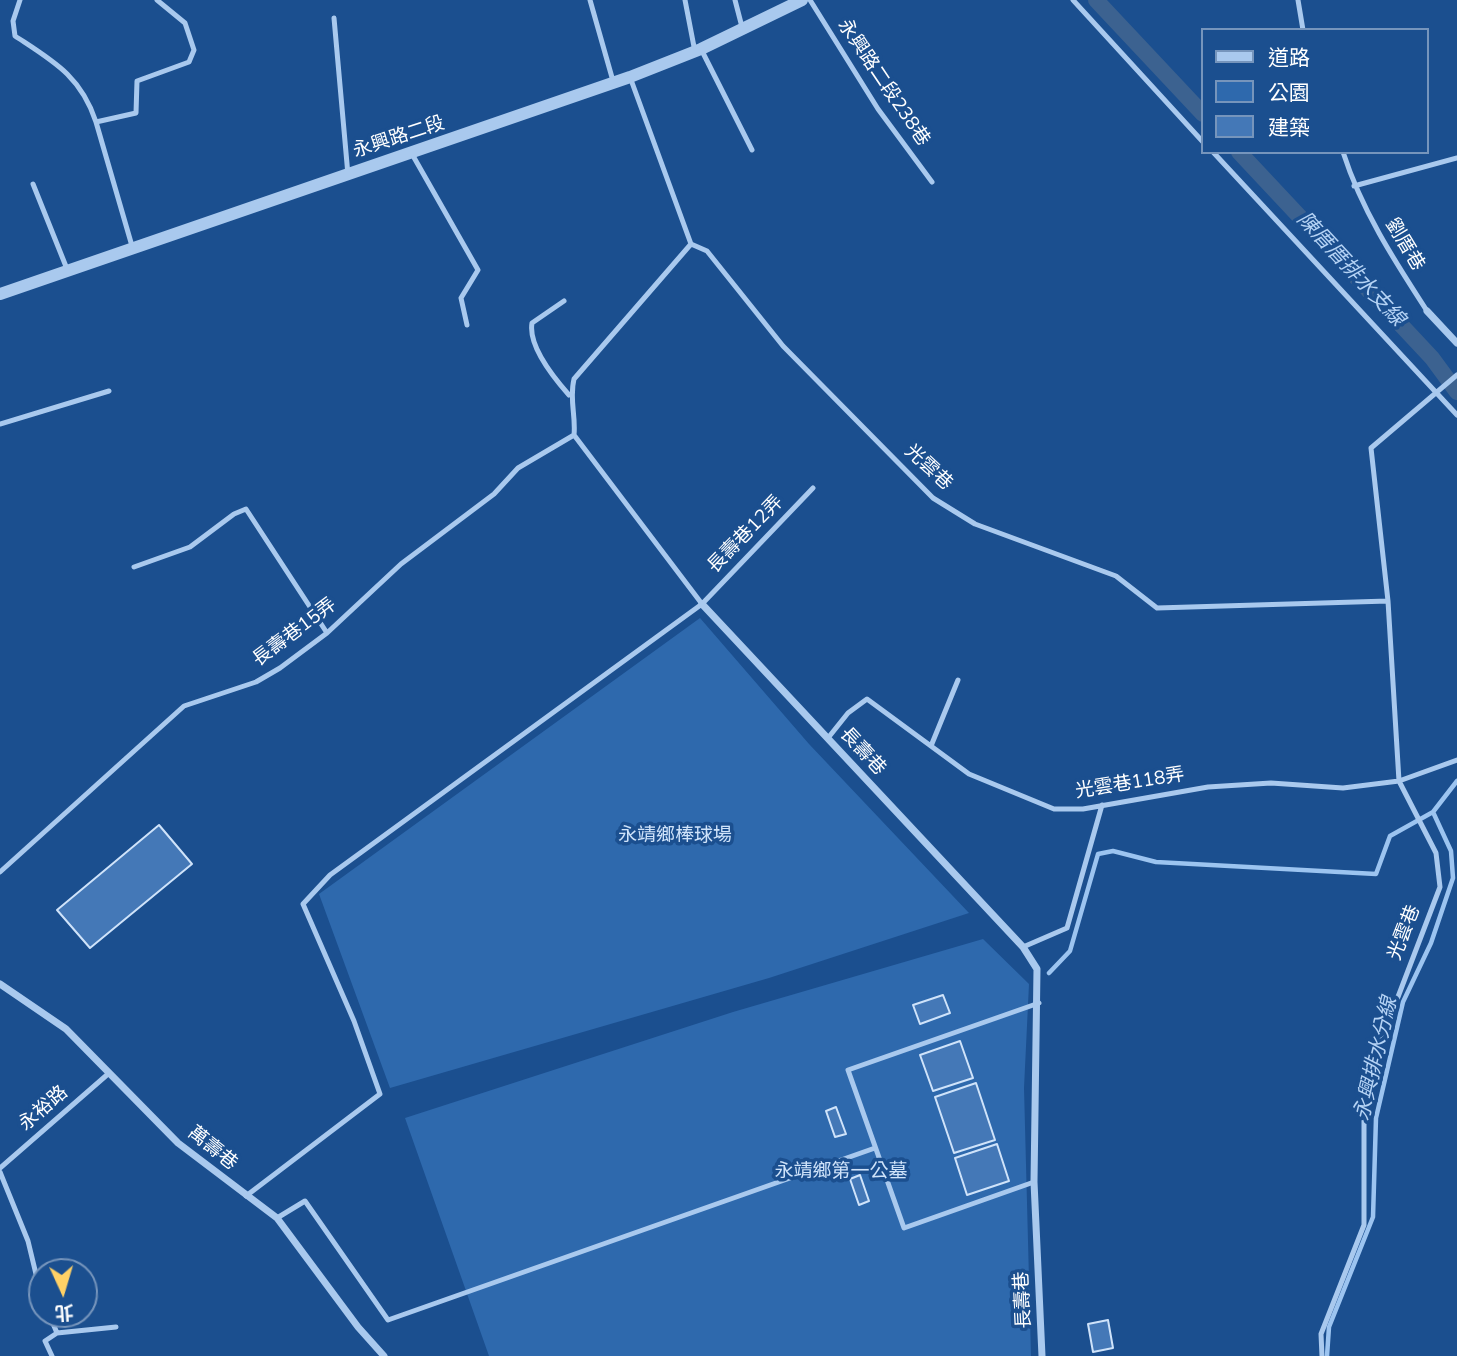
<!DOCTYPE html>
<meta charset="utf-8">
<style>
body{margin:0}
#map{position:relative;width:1457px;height:1356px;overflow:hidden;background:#1b4f8f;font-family:"Nunito Sans","Noto Sans TC",sans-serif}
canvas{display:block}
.legend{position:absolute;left:1201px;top:28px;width:228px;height:126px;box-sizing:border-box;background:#1b4f8f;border:2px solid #7695bc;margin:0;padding:9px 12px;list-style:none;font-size:21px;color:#fff}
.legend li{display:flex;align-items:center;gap:14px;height:35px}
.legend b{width:35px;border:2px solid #7695bc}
.north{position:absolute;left:28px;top:1258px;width:70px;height:70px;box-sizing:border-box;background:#1b4f8f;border:2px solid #7695bc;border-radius:50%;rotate:176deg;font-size:19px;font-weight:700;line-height:28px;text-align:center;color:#fff}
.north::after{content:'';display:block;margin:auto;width:24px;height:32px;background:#ffd166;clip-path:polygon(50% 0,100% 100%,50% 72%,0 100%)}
</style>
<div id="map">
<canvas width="1457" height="1356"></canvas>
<ul class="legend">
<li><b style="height:9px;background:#a9c9ee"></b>道路</li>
<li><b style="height:19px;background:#2e69ad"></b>公園</li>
<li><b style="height:19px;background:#4478b7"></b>建築</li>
</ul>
<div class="north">北</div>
</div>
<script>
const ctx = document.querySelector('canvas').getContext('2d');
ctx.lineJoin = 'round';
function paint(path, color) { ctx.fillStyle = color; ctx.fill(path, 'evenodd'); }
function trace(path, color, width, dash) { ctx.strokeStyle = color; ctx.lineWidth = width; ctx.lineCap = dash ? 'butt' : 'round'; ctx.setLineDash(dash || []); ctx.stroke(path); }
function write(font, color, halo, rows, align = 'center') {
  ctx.font = font + ' "Nunito Sans","Noto Sans TC",sans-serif'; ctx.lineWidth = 7; ctx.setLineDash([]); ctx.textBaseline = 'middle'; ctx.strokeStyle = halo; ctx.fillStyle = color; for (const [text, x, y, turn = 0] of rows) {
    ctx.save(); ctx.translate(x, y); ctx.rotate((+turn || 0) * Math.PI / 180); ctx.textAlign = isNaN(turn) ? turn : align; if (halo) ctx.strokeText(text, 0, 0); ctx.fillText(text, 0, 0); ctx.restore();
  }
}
paint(new Path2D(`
 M700 618 809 744 969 913 769 978 390 1088 319 894Z
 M983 939 1029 984 1024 1088 1031 1356H489L405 1118 733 1012Z`), '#2e69ad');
trace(new Path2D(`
 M1049 973 1070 951 1098 854 1113 851 1156 862 1376 874 1390 836 1433 812
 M1327 1356 1329 1327 1373 1217 1376 1118 1403 1002 1431 943 1453 878 1451 851 1433 812 1457 781`), '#9cc4f0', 4.5);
trace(new Path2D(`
 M1096 0 1203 114
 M1239 152 1432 358 1457 392`), '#3c6290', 16);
const building = new Path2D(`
 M159 825 192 864 90 948 57 910Z
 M943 995 950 1013 920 1024 913 1005Z
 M960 1041 973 1078 933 1091 920 1055Z
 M976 1083 995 1140 954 1153 935 1097Z
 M836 1107 846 1134 835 1137 826 1111Z
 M997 1144 1009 1181 967 1195 955 1158Z
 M860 1175 869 1201 859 1205 850 1179Z
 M1108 1320 1113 1348 1093 1352 1088 1324Z`);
paint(building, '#4478b7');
trace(building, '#cfe3fa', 2);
trace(new Path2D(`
 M20 0 13 21 15 36C53 61 81 76 96 122
 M590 0 613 81
 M685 0 695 52
 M735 0 742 27
 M810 0 878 109 932 182
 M1073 0 1203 142
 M1298 0 1303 30
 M334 18 348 175
 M701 49 752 150
 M630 77 691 244 707 251 783 346 933 498 975 524 1116 576 1157 608 1388 601 1371 448 1457 375
 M1213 152 1457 415
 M1343 152C1362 211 1394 260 1427 311
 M412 154 478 270 461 298 467 325
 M33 184 67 269
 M1354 186 1457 158
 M691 244 574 379C569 399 576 415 574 435L702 604
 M132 246 96 122 136 113 137 81 189 62 194 50 185 23 157 0
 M564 301 532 323C528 346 554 378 569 395
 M0 424 109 391
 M134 567 190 547 234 514 246 509 327 633
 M828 738 848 713 867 699 969 774 1054 809H1083L1208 787 1271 783 1343 788 1399 781 1457 760
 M931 746 958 680
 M0 872 184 706 256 682 280 668 327 633 401 564 494 494 518 468 574 435
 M1023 947 1067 928 1102 805
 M0 1168 108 1074
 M0 1172 28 1241 42 1299
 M1034 1182 904 1228 848 1070 1039 1003
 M246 1196 380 1094 354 1021 303 904 330 875 702 604 813 488
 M277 1218 305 1201 388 1320 875 1148
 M49 1314 57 1333 45 1341 52 1356
 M57 1333 116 1327
 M1322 1356 1321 1334 1364 1225V1116L1375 1057 1440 887 1436 853 1399 781 1388 601`), '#a9c9ee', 5);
trace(new Path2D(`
 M1427 311 1457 343
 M702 604 1023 947 1037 969 1034 1182 1042 1356
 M0 984 66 1029 178 1143 277 1218 358 1327 384 1356`), '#a9c9ee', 7);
trace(new Path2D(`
 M0 294 630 77 701 49 802 0`), '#a9c9ee', 12);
write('19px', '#fff', '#1b4f8f', [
 ["永興路二段238巷",883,83,56],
 ["永興路二段",399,138,-18],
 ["劉厝巷",1404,245,59],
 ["光雲巷",928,468,43],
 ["長壽巷12弄",746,535,-46],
 ["長壽巷15弄",295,633,-37],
 ["長壽巷",862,752,47],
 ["光雲巷118弄",1130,784,-9],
 ["光雲巷",1405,933,-69],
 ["永裕路",44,1109,-41],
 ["萬壽巷",212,1149,39],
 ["長壽巷",1024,1300,-93]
]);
write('19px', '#cfe3fa', '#1b4f8f', [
 ["永靖鄉棒球場",675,836],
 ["永靖鄉第一公墓",841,1172]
]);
write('italic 21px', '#b5d3f5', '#1b4f8f', [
 ["陳厝厝排水支線",1350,270,47],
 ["永興排水分線",1377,1059,-77]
]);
</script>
